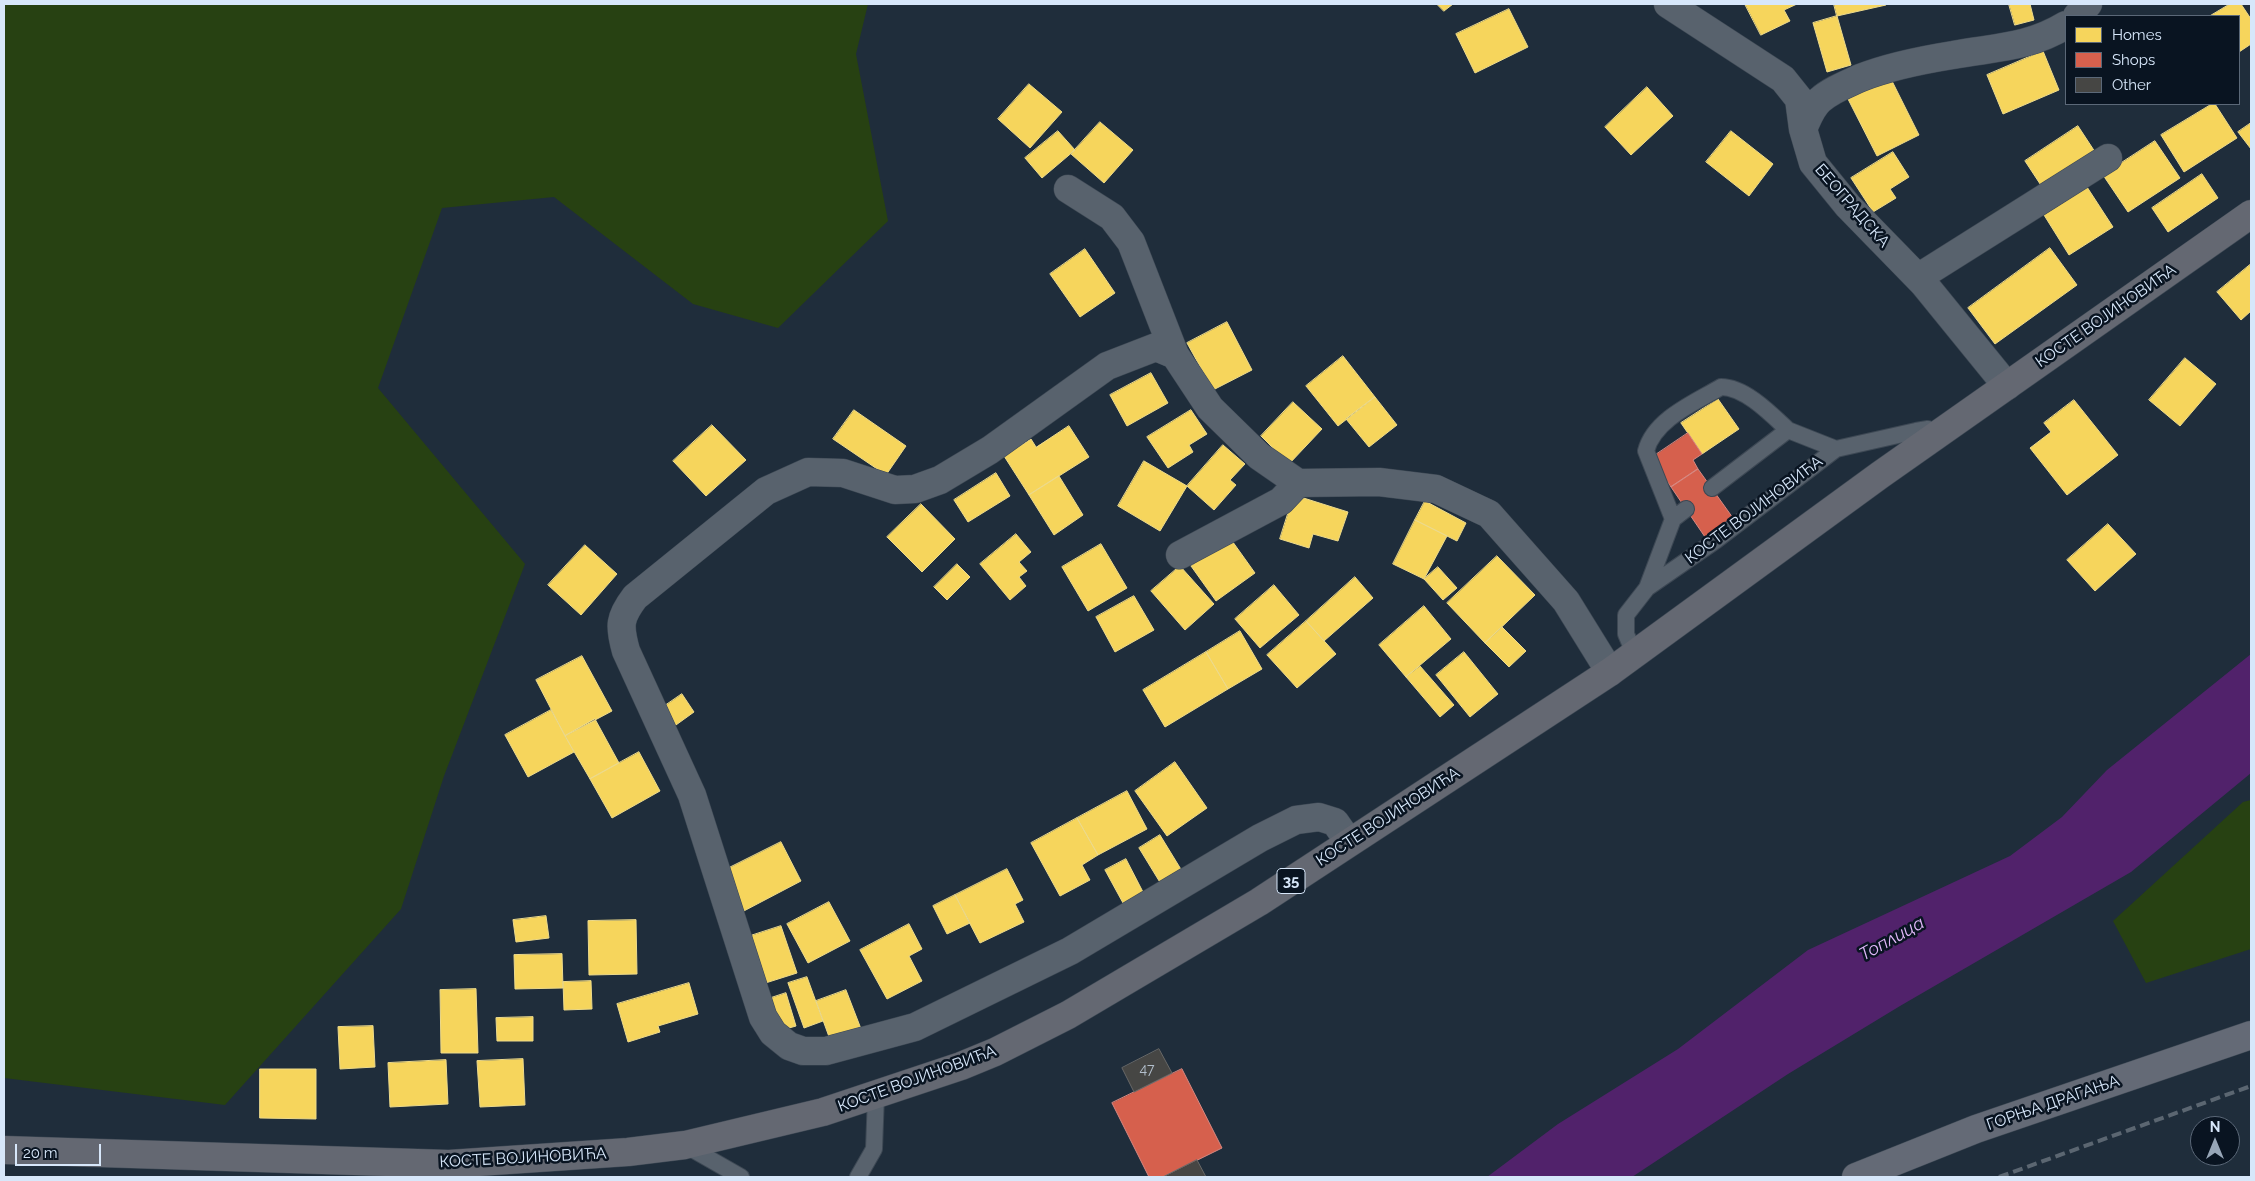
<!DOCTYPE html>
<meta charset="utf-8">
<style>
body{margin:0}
#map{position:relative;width:2255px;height:1181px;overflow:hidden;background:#1f2d3b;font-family:Raleway,sans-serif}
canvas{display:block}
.frame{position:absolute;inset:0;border:5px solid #d7e7fa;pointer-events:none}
.legend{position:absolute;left:2065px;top:15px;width:175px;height:90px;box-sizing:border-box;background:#091421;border:1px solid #5b6878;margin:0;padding:6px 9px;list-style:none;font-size:15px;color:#d7e7fa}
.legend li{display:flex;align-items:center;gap:10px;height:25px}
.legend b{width:25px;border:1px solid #5b6878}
.north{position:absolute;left:2190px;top:1116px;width:50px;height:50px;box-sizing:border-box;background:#091421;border:1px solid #5b6878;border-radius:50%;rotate:0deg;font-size:14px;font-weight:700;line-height:20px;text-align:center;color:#d7e7fa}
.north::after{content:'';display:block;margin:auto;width:18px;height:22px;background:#97a6b7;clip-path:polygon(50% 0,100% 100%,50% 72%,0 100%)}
.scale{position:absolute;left:15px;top:1144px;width:86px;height:22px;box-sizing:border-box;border:2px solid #d7e7fa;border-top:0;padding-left:6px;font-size:15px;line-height:18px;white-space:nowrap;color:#d7e7fa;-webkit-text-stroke:4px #091421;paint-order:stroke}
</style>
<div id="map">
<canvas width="2255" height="1181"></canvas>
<div class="frame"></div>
<ul class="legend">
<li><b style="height:14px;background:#f6d55c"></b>Homes</li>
<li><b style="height:14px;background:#d6604d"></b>Shops</li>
<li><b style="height:14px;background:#464644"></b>Other</li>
</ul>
<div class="north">N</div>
<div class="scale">20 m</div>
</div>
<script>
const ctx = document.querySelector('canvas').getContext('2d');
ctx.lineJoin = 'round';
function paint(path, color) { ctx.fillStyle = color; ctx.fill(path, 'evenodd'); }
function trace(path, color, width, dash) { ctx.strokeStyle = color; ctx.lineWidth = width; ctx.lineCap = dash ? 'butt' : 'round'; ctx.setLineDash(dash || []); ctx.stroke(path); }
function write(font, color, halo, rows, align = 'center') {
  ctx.font = font + ' Raleway,sans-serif'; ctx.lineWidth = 5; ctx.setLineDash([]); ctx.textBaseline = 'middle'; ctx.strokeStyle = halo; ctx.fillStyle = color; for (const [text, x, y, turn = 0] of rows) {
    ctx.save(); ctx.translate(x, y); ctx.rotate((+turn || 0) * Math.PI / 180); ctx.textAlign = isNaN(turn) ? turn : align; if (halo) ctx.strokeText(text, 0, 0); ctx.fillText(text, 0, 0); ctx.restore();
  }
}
paint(new Path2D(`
 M4 4H868L856 54 888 221 778 328 693 304 554 197 442 208 378 388 525 564 444 776 401 909 225 1105 4 1078Z
 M2251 800V949L2146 983 2113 921 2243 802Z`), '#274112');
paint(new Path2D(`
 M2251 654V773L2131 872 1900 1006 1788 1074 1632 1177H1487L1558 1124 1678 1049 1808 950 2010 856 2062 817 2107 770Z`), '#51226b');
const homes = new Path2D(`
 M1437 4H1453L1444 11Z
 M1745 4H1797L1784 10 1790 21 1761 35Z
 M1834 4H1886V5L1837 16Z
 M2009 4H2030L2034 20 2015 25Z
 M2230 4H2241L2251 19V44L2239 52V16H2210Z
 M1509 9 1528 47 1475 73 1456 34Z
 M1837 16 1851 65 1827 72 1813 23Z
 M2043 51 2059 90 2003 114 1987 75Z
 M1890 77 1919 135 1877 156 1848 99Z
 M1029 84 1062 112 1030 148 998 119Z
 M1647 87 1673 116 1631 155 1605 127Z
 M2212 104H2215L2237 138 2184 172 2161 135Z
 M1100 122 1133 150 1104 183 1071 154Z
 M2251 123V149L2238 132Z
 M2078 126 2099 158 2046 193 2025 161Z
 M1058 131 1075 150 1042 178 1025 158Z
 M1731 131 1773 164 1749 196 1706 162Z
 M2155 141 2180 178 2128 212 2103 175Z
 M1893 152 1909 177 1890 189 1896 198 1873 212 1851 178Z
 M2202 174 2218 198 2168 232 2152 208Z
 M2087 187 2113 227 2069 255 2044 215Z
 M2050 248 2077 285 1995 344 1968 308Z
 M1085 249 1115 293 1080 317 1050 274Z
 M2251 264V311L2241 320 2217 292Z
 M1227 322 1252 370 1213 390 1187 343Z
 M1343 356 1375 397 1338 426 1306 386Z
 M2185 358 2216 384 2180 426 2149 400Z
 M1151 373 1168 403 1127 426 1110 395Z
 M1375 397 1397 425 1369 447 1346 419Z
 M1718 399 1739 429 1702 454 1681 423Z
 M2074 400 2118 455 2067 495 2030 448 2051 432 2044 423Z
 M1293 402 1322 429 1289 464 1261 436Z
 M854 410 906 446 886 475 833 439Z
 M1191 410 1207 434 1189 445 1193 452 1168 468 1147 437Z
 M712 425 746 460 706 496 673 461Z
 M1069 426 1089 457 1029 495 1004 456 1031 439 1036 447Z
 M1223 445 1245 464 1230 480 1236 485 1214 510 1187 486Z
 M1144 461 1187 486 1160 531 1118 506Z
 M996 473 1010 496 968 522 954 500Z
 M1059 476 1083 515 1054 535 1029 495Z
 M1294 495 1348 512 1338 541 1313 534 1309 548 1280 539Z
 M1425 501 1466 523 1457 541 1415 520Z
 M921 504 955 539 922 572 887 537Z
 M1415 520 1447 536 1424 579 1393 564Z
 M2108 524 2136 554 2095 591 2067 560Z
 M1016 534 1031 552 1019 562 1027 571 1019 577 1026 586 1010 600 980 564Z
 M1230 538 1255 573 1216 601 1191 566Z
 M1101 544 1127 588 1088 611 1062 567Z
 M585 545 617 574 581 615 548 585Z
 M1497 556 1535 595 1485 643 1447 603Z
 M957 564 970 577 947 600 934 587Z
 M1180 566 1214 604 1185 630 1151 591Z
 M1438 567 1457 588 1443 600 1424 579Z
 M1355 577 1373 598 1324 641 1306 621Z
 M1274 585 1299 615 1260 648 1235 619Z
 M1134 596 1154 630 1115 652 1096 617Z
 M1424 606 1451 639 1406 677 1379 645Z
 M1306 621 1336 654 1297 688 1267 655Z
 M1502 627 1526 651 1509 667 1485 643Z
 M1240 631 1262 669 1228 689 1206 652Z
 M1206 652 1228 689 1165 727 1143 690Z
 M1464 652 1498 694 1470 717 1436 675Z
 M582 656 612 711 565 736 536 680Z
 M1420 666 1454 705 1440 717 1406 677Z
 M682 694 694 712 669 730 656 712Z
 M551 710 574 752 528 777 505 735Z
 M595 719 619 763 590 779 565 736Z
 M639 752 660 791 612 818 590 779Z
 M1175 762 1207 808 1167 836 1135 791Z
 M1127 791 1147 829 1098 855 1077 818Z
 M1077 818 1098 855 1082 865 1090 880 1060 896 1031 843Z
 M1160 835 1182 871 1161 884 1139 848Z
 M781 842 801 881 740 913 725 870Z
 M1126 859 1143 892 1123 903 1105 870Z
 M1007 869 1023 900 1015 904 1024 922 980 943 955 895Z
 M955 895 970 923 947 934 933 906Z
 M829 902 850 941 808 963 787 924Z
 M546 916 549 938 516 942 513 920Z
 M636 920 637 974 589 975 588 921Z
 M909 924 922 949 909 956 922 981 887 999 860 950Z
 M781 926 797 973 756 986 741 939Z
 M562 954 563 988 515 989 514 955Z
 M807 977 823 1021 804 1028 788 983Z
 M591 981 592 1009 564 1010 563 982Z
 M689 983 698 1014 658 1026 660 1032 628 1042 617 1004Z
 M476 989 478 1053H441L440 990Z
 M846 990 863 1034 832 1045 816 1001Z
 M786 993 796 1026 775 1032 765 1000Z
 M533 1017V1041H497L496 1018Z
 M373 1026 375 1067 340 1069 338 1027Z
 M523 1059 525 1105 480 1107 477 1061Z
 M446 1060 448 1104 390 1107 388 1063Z
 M260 1069H316V1119L260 1118Z`);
paint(homes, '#f6d55c');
trace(homes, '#edda8b', 1);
const shops = new Path2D(`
 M1688 433 1702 454 1693 460 1698 469 1671 487 1651 458Z
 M1698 469 1733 518 1705 537 1671 487Z
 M1182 1069 1222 1148 1163 1177H1149L1112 1103Z`);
paint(shops, '#d6604d');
trace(shops, '#d68881', 1);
const building = new Path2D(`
 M1159 1049 1172 1073 1134 1092 1122 1068Z
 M1197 1160 1206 1177H1163Z`);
paint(building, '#464644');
trace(building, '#686867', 1);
const lane = new Path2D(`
 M1712 488 1788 430 1836 449
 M1673 519 1646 451C1654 419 1696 402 1721 387 1745 387 1771 414 1788 430
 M1647 588 1673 519 1686 509
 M1634 653 1626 634V615L1647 588 1715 541 1836 449 1916 431 1928 429 1937 435
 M685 1145 741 1177
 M858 1177 874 1149 876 1095`);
const street = new Path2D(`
 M1668 4 1783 79 1799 99 1803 129 1813 163 1848 206 1924 284
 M2077 16 2088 4
 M1803 129C1808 118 1811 108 1820 100 1831 90 1847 84 1860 78 1890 66 1922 60 1953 55 1996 47 2028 48 2066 25
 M1068 189 1112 217 1131 242 1175 355 1210 408 1259 456 1298 483 1379 482 1436 489 1489 514 1566 601 1610 672
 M1175 355 1156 347 1107 366 990 450 940 480 915 489 895 490 843 473 808 472 766 491 635 597C619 618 619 626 626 651L692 795 763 1017 773 1033 789 1046 803 1051H826L915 1027 1070 951 1260 838 1296 820 1319 817 1335 822 1349 842
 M2007 386 1924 284 1923 277 1927 272 2108 158
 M1180 555 1281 501 1298 483`);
const secondary = new Path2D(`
 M1856 1177 1976 1129 2251 1035`);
const primary = new Path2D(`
 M4 1150 449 1164 628 1152 685 1145 823 1112 961 1066 995 1052 1068 1015 1259 902 1610 672 1880 475 2251 214`);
trace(lane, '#3d4854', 18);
trace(street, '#3d4854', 29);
trace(secondary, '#3d4854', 29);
trace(primary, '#3d4854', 29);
trace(lane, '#58626d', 16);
trace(street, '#58626d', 28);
trace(secondary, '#646a76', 28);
trace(primary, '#646872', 28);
trace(new Path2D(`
 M1999 1177 2251 1086`), '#5b6671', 4, [10, 5]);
write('14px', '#b3bfcc', null, [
 ["47",1147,1070]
]);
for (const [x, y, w] of [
 [1291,881,28]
]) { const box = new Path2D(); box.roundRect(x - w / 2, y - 12.5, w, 25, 4); ctx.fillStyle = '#091421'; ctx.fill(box); trace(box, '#d7e7fa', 1); }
write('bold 15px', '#d7e7fa', null, [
 ["35",1291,881]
]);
write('16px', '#d7e7fa', '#091421', [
 ["БЕОГРАДСКА",1852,206,49],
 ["КОСТЕ ВОЈИНОВИЋА",2106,316,-35],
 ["КОСТЕ ВОЈИНОВИЋА",1754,510,-37],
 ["КОСТЕ ВОЈИНОВИЋА",1388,817,-33],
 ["КОСТЕ ВОЈИНОВИЋА",917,1079,-20],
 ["ГОРЊА ДРАГАЊА",2053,1103,-19],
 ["КОСТЕ ВОЈИНОВИЋА",523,1158,-3]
]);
write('italic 18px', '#e1b8fa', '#091421', [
 ["Топлица",1892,939,-29]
]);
</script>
